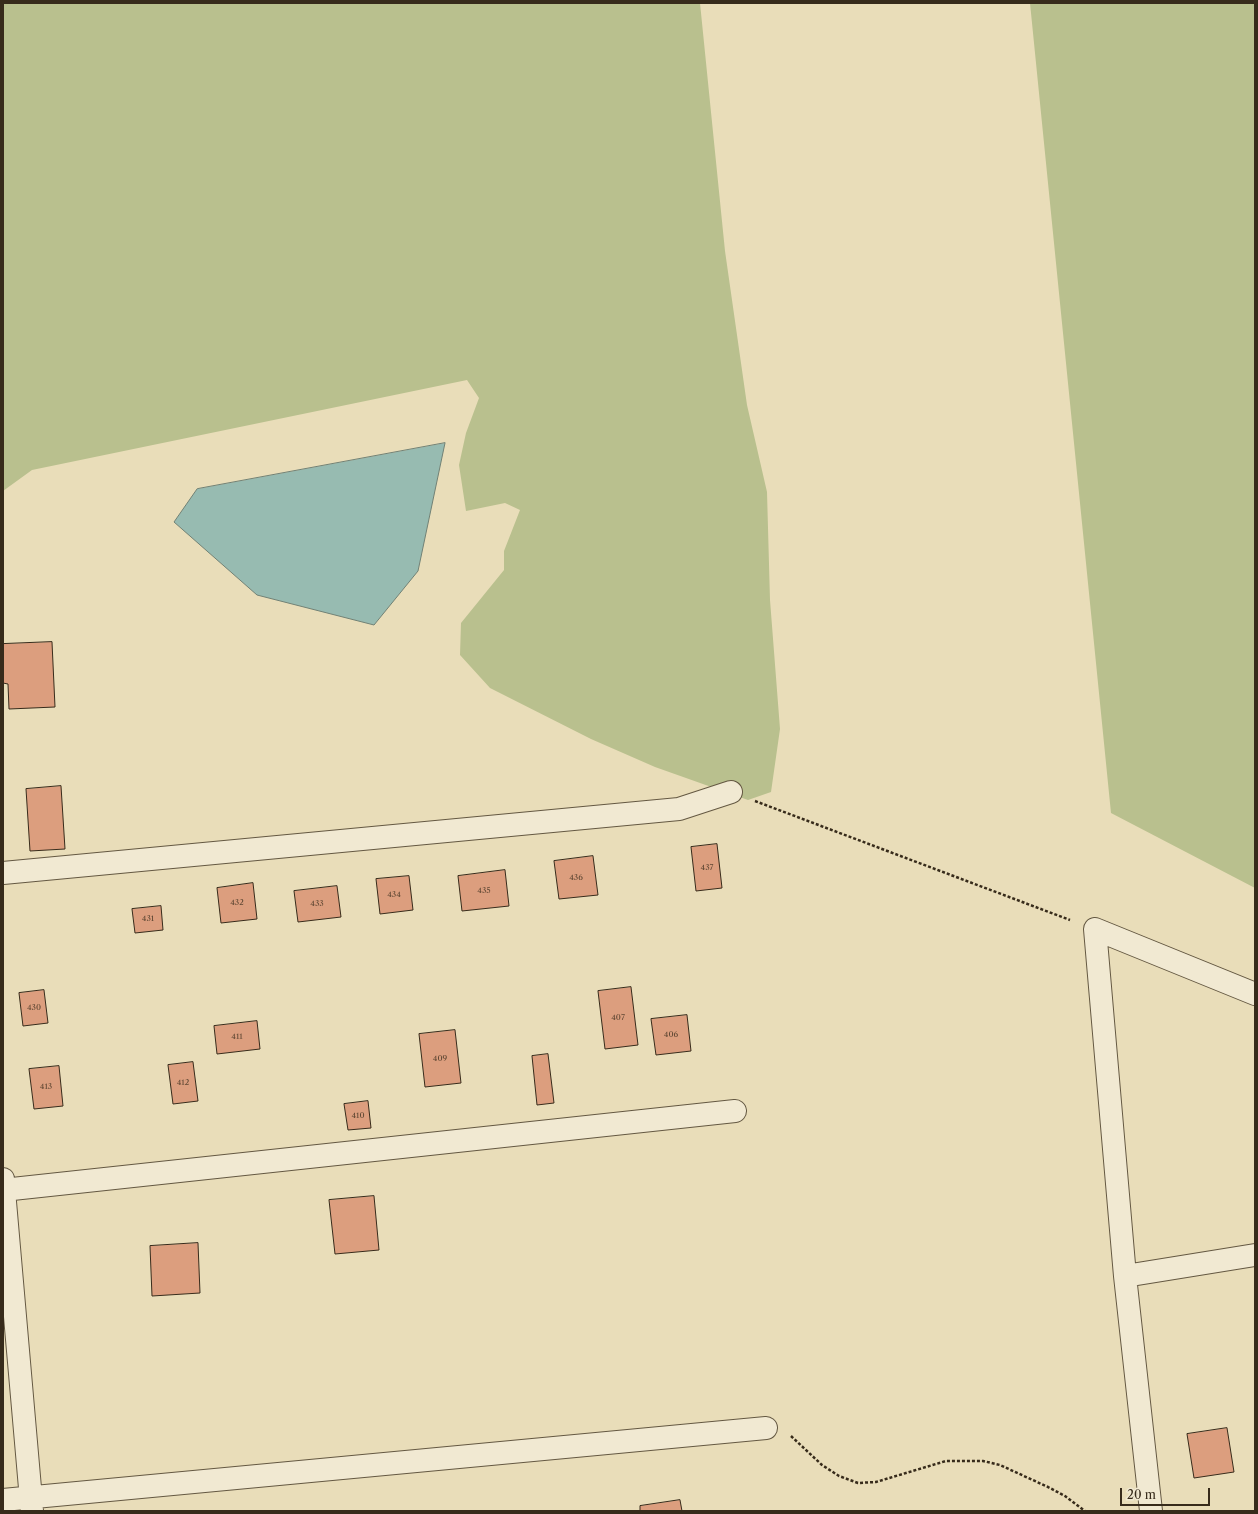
<!DOCTYPE html>
<style>
body{margin:0}
#map{position:relative;width:1258px;height:1514px;overflow:hidden;background:#e9ddb9;font-family:"Libre Caslon Text",serif}
canvas{display:block}
.frame{position:absolute;inset:0;border:4px solid #372b1b;pointer-events:none}
.scale{position:absolute;left:1120px;top:1488px;width:90px;height:18px;box-sizing:border-box;border:2px solid #372b1b;border-top:0;padding-left:5px;font-size:12px;line-height:14px;white-space:nowrap;color:#372b1b;-webkit-text-stroke:3px #f1e9d2;paint-order:stroke}
</style>
<div id="map">
<canvas width="1258" height="1514"></canvas>
<div class="frame"></div>
<div class="scale">20 m</div>
</div>
<script>
const ctx = document.querySelector('canvas').getContext('2d');
ctx.lineJoin = 'round';
function paint(path, color) { ctx.fillStyle = color; ctx.fill(path, 'evenodd'); }
function trace(path, color, width, dash) { ctx.strokeStyle = color; ctx.lineWidth = width; ctx.lineCap = dash ? 'butt' : 'round'; ctx.setLineDash(dash || []); ctx.stroke(path); }
function write(font, color, halo, rows, align = 'center') {
  ctx.font = font + ' "Libre Caslon Text",serif'; ctx.lineWidth = 4; ctx.setLineDash([]); ctx.textBaseline = 'middle'; ctx.strokeStyle = halo; ctx.fillStyle = color; for (const [text, x, y, turn = 0] of rows) {
    ctx.save(); ctx.translate(x, y); ctx.rotate((+turn || 0) * Math.PI / 180); ctx.textAlign = isNaN(turn) ? turn : align; if (halo) ctx.strokeText(text, 0, 0); ctx.fillText(text, 0, 0); ctx.restore();
  }
}
paint(new Path2D(`
 M3 3H700L725 251 747 405 767 492 770 600 780 729 771 792 748 800 655 767 591 739 490 688 460 655 461 623 504 570V551L520 510 505 503 466 511 459 465 466 433 479 398 467 380 32 470 3 491Z
 M1030 3H1255V888L1111 813Z`), '#b9c08e');
const water = new Path2D(`
 M445 443 418 571 374 625 257 595 174 522 197 489Z`);
paint(water, '#97bbb1');
trace(water, '#718175', 1);
const building = new Path2D(`
 M52 642 55 707 9 709 8 684 3 683V644Z
 M61 786 65 849 30 851 26 789Z
 M717 844 722 888 696 891 691 847Z
 M593 856 598 895 559 899 554 861Z
 M505 870 509 906 462 911 458 876Z
 M409 876 413 910 380 914 376 879Z
 M253 883 257 919 221 923 217 888Z
 M337 886 341 917 298 922 294 891Z
 M161 906 163 930 135 933 132 909Z
 M631 987 638 1045 605 1049 598 991Z
 M44 990 48 1023 23 1026 19 993Z
 M687 1015 691 1051 656 1055 651 1019Z
 M257 1021 260 1049 217 1054 214 1026Z
 M455 1030 461 1083 425 1087 419 1034Z
 M548 1054 554 1103 537 1105 532 1056Z
 M193 1062 198 1101 173 1104 168 1065Z
 M59 1066 63 1106 34 1109 29 1069Z
 M368 1101 371 1128 348 1130 344 1104Z
 M374 1196 379 1250 335 1254 329 1200Z
 M198 1243 200 1293 152 1296 150 1246Z
 M1227 1428 1234 1472 1194 1478 1187 1434Z
 M680 1500 682 1511H640V1506Z`);
paint(building, '#dc9e7e');
trace(building, '#372b1b', 1);
const minor = new Path2D(`
 M3 873 679 809 731 792
 M3 1179 32 1511
 M3 1190 735 1111
 M1125 1276 1255 1255
 M3 1500 766 1428
 M1151 1511 1125 1276 1095 929 1255 994`);
trace(minor, '#645842', 24);
trace(new Path2D(`
 M755 801 1070 920
 M791 1436 822 1465 839 1476 858 1483 876 1482 946 1461H983L1000 1465 1048 1487 1065 1496 1085 1511`), '#372b1b', 2.5, [3, 2]);
trace(minor, '#f1e9d2', 22);
write('8px', '#604834', null, [
 ["437",707,868],
 ["436",576,878],
 ["435",484,891],
 ["434",394,895],
 ["432",237,903],
 ["433",317,904],
 ["431",148,919],
 ["430",34,1008],
 ["407",618,1018],
 ["406",671,1035],
 ["411",237,1037],
 ["409",440,1059],
 ["412",183,1083],
 ["413",46,1087],
 ["410",358,1116]
]);
</script>
